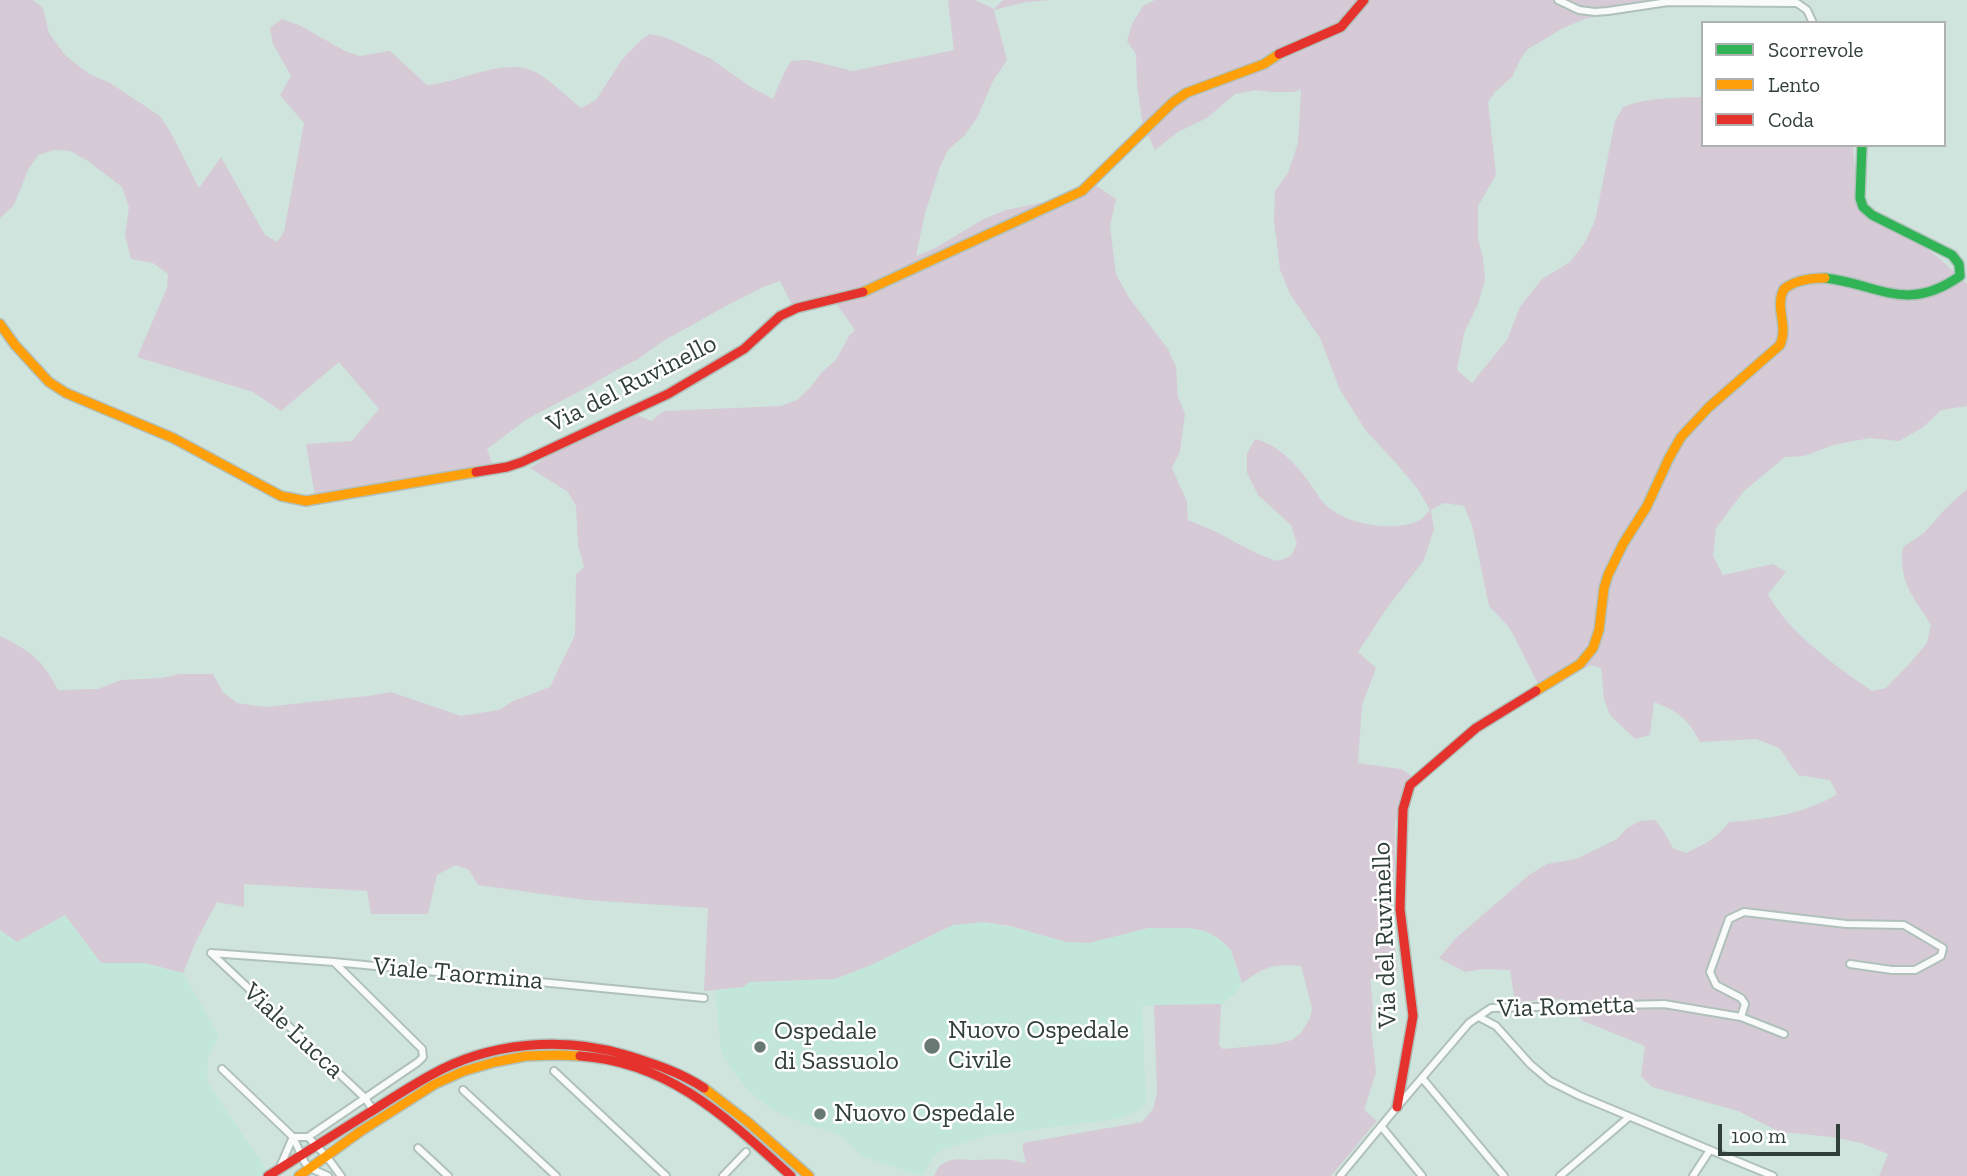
<!DOCTYPE html>
<style>
body{margin:0}
#map{position:relative;width:1967px;height:1176px;overflow:hidden;background:#cfe4dc;font-family:"Zilla Slab",serif}
canvas{display:block}
.legend{position:absolute;left:1701px;top:21px;width:245px;height:126px;box-sizing:border-box;background:#fff;border:2px solid #adb2b0;margin:0;padding:9px 12px;list-style:none;font-size:21px;color:#313f3a}
.legend li{display:flex;align-items:center;gap:14px;height:35px}
.legend b{width:35px;border:2px solid #adb2b0}
.scale{position:absolute;left:1718px;top:1124px;width:122px;height:32px;box-sizing:border-box;border:4px solid #313f3a;border-top:0;padding-left:9px;font-size:21px;line-height:24px;white-space:nowrap;color:#313f3a;-webkit-text-stroke:5px #fff;paint-order:stroke}
</style>
<div id="map">
<canvas width="1967" height="1176"></canvas>
<ul class="legend">
<li><b style="height:9px;background:#30b455"></b>Scorrevole</li>
<li><b style="height:9px;background:#ff9f0a"></b>Lento</li>
<li><b style="height:9px;background:#e5322d"></b>Coda</li>
</ul>
<div class="scale">100 m</div>
</div>
<script>
const ctx = document.querySelector('canvas').getContext('2d');
ctx.lineJoin = 'round';
function paint(path, color) { ctx.fillStyle = color; ctx.fill(path, 'evenodd'); }
function trace(path, color, width, dash) { ctx.strokeStyle = color; ctx.lineWidth = width; ctx.lineCap = dash ? 'butt' : 'round'; ctx.setLineDash(dash || []); ctx.stroke(path); }
function write(font, color, halo, rows, align = 'center') {
  ctx.font = font + ' "Zilla Slab",serif'; ctx.lineWidth = 5; ctx.setLineDash([]); ctx.textBaseline = 'middle'; ctx.strokeStyle = halo; ctx.fillStyle = color; for (const [text, x, y, turn = 0] of rows) {
    ctx.save(); ctx.translate(x, y); ctx.rotate((+turn || 0) * Math.PI / 180); ctx.textAlign = isNaN(turn) ? turn : align; if (halo) ctx.strokeText(text, 0, 0); ctx.fillText(text, 0, 0); ctx.restore();
  }
}
paint(new Path2D(`
 M65 915 101 963H145L183 973 219 1036 208 1057 207 1082 271 1176H0V930L17 942Z
 M984 922 1089 943 1148 928H1189L1205 931 1221 940 1231 950 1242 983 1235 994 1221 1004 1142 1006 1146 1101 1138 1111 1116 1119 990 1135 944 1149 938 1153 931 1160 922 1176 861 1156 846 1140 837 1134 803 1123 771 1109 746 1088 728 1064 721 1051 715 990 743 987 749 982 835 979 869 966 953 925Z`), '#c3e6da');
paint(new Path2D(`
 M0 0H33L43 8 49 33 65 55 89 74 110 83 160 116 171 133 199 188 221 157 265 235 277 242 284 232 304 123 280 95 291 76 273 44 270 28 282 19 299 25 345 51 359 56 390 51 427 85C461 83 507 54 539 74 553 83 567 97 581 108L596 100 621 61 638 43 649 34 665 37 711 59 751 87 773 99 784 73 791 61 808 60 853 71 954 50 948 0H975L994 9 1003 0H1051L1026 2 994 10 1007 60 993 81 977 118 964 136 948 150 940 167 925 213 916 256 935 248 982 220 1006 210 1050 201 1091 182 1116 199 1110 226 1116 274 1129 298 1168 349 1176 367 1178 397 1185 414 1180 451 1172 468 1187 502 1188 520 1214 531 1258 554 1277 561 1291 556 1297 544 1291 525 1258 495 1247 473V454L1255 439C1276 444 1293 461 1306 478 1314 488 1319 500 1329 508 1350 525 1394 532 1418 521 1423 519 1427 513 1430 510L1417 488 1396 463 1366 431 1340 390 1320 338 1290 294 1280 270 1274 220 1275 191 1288 173 1298 143 1301 90 1292 92H1271L1256 90 1235 94 1207 118 1178 132 1155 150 1143 126 1137 86 1136 54 1127 41 1132 24 1143 6 1155 0H1784L1654 8 1587 18 1563 28 1528 49 1521 58 1512 77 1495 92 1488 102 1496 175 1478 206V238L1483 258 1485 280 1478 304 1464 333 1457 370 1472 383 1507 340 1520 307 1542 279 1570 262 1585 242 1595 221 1615 121 1623 107C1649 97 1675 98 1703 97V145H1853L1857 200 1938 257 1967 284V406L1941 410 1922 428 1899 441 1870 438 1833 445 1804 456 1785 457 1744 491 1716 528 1713 556 1723 575 1773 564 1786 572 1768 594C1787 632 1837 667 1872 691L1886 688 1911 662 1927 643 1931 625C1914 597 1898 582 1903 547L1924 533 1946 508 1967 489V1176H1879L1888 1154 1861 1143 1832 1137 1780 1132 1738 1111 1652 1087 1641 1076 1645 1046 1583 1021 1563 999 1515 1002 1510 970 1485 969 1465 972 1439 958 1456 938 1529 875 1547 864 1576 859 1595 850 1617 839 1627 828 1640 821 1655 820 1663 830 1673 848 1686 853C1704 845 1717 838 1729 822 1763 820 1809 813 1837 794L1830 780 1798 775 1779 748 1756 739 1700 742C1688 719 1679 712 1654 702L1650 735 1635 739 1610 715 1604 699 1601 668 1591 665 1541 690 1515 638 1508 626 1489 606 1472 525 1464 506 1444 503 1431 510 1434 529 1424 560 1387 608 1358 652 1376 668 1362 705 1358 763 1401 769 1418 780 1408 791 1395 822V862L1391 901 1397 970 1370 979 1373 1007 1371 1027 1376 1072 1364 1110 1377 1121 1331 1176H934C937 1171 938 1165 944 1163 954 1157 965 1160 976 1160 994 1159 1008 1158 1026 1163L1023 1151V1143L1142 1122 1153 1109 1157 1092 1154 1005 1221 1004 1219 1045 1223 1049 1276 1044 1292 1040 1301 1033 1310 1018 1312 1008 1301 966C1272 964 1267 966 1242 983L1231 950 1221 940 1205 931 1189 928H1148L1089 943 1066 942 1010 926 984 922 953 925 869 966 835 979 749 982 743 987 704 991 708 908 586 900 478 885 469 870 456 865 437 875 428 914H371L367 891 244 884V907L217 902 197 939 183 973 145 963H101L65 915 17 942 0 930V636C32 652 41 658 58 690L98 689 121 680 162 678 180 674H213L223 692 237 703 265 707 367 696 391 692 461 716 499 710 513 701 550 687 575 635 576 574 584 567 578 545 576 506 568 492 530 468 551 454 638 415 651 421 664 411 781 406 797 400 810 388 821 373 836 360 849 336 855 330 831 296 793 307 780 281 761 288 728 305 663 341 638 359 611 373 586 388 527 419 487 449 496 473 316 502 306 444 352 441 379 409 339 362 281 411 253 392 137 357 167 288 168 274 153 263 131 259 125 235 129 207 122 187 88 161 70 151 54 150 38 155 28 170 14 205 0 218Z`), '#d6cad6');
const street = new Path2D(`
 M1558 0 1579 10 1595 12 1608 11 1668 2 1797 3 1807 10 1813 23
 M211 953 334 962 704 998
 M211 953 365 1098 373 1110
 M1479 1017 1496 1026 1530 1064 1550 1081 1580 1096 1773 1176
 M1741 1017 1745 1004 1741 998 1716 985 1710 972 1729 919 1744 912 1846 924 1904 925 1943 948 1941 956 1915 970H1892L1850 964
 M222 1069 293 1137 305 1163 312 1169 328 1176
 M554 1071 666 1176
 M1422 1078 1504 1176
 M463 1090 556 1176
 M1381 1126 1422 1176
 M293 1137H308L327 1157 341 1176
 M308 1137 418 1062 423 1057 422 1049 334 962
 M418 1148 448 1176
 M280 1167 293 1137
 M723 1176 746 1152
 M1340 1176 1397 1107 1469 1023 1491 1008 1664 1004 1741 1017 1784 1034
 M1560 1176 1629 1117
 M1693 1176 1710 1150`);
const fast = new Path2D(`
 M1825 278C1879 284 1906 314 1960 276L1959 264 1952 255 1872 215 1863 207 1860 198 1862 145`);
const slow = new Path2D(`
 M863 292 1082 191 1172 103 1186 93 1264 64 1279 54
 M0 324 15 345 49 382 66 393 173 438 281 496 306 501 476 472
 M1536 691 1580 664 1593 648 1599 630 1604 588 1608 575 1623 544 1647 506 1669 458 1681 437 1709 407 1780 345C1789 326 1774 307 1784 289 1795 280 1811 278 1825 278
 M704 1088 749 1123 809 1176
 M299 1176 361 1131 435 1084 464 1071 495 1062 526 1056 558 1055 580 1056`);
const jam = new Path2D(`
 M1279 54 1341 27 1364 0
 M476 472 507 467 522 462 668 394 744 349 780 316 797 308 863 292
 M580 1056C670 1062 728 1119 791 1176
 M1397 1107 1413 1016 1400 909 1403 809 1410 785 1476 728 1536 691
 M268 1176C301 1155 334 1135 367 1114 388 1101 409 1087 431 1075 489 1042 563 1036 626 1055 654 1064 680 1072 704 1088`);
trace(street, '#b0c0ba', 10);
trace(fast, '#b0c0ba', 12);
trace(slow, '#b0c0ba', 12);
trace(jam, '#b0c0ba', 12);
trace(street, '#f8fbfa', 6);
trace(fast, '#30b455', 9);
trace(slow, '#ff9f0a', 9);
trace(jam, '#e5322d', 9);
for (const [x, y, r, color] of [
 [932,1046,9,"#687973"],
 [760,1047,7,"#687973"],
 [820,1114,7,"#687973"]
]) { const dot = new Path2D(); dot.arc(x, y, r, 0, 2 * Math.PI); ctx.fillStyle = color; ctx.fill(dot); trace(dot, '#fff', 2.5); }
write('26px', '#313f3a', '#fff', [
 ["Via del Ruvinello",632,384,-27],
 ["Via del Ruvinello",1385,935,-92],
 ["Viale Taormina",458,974,5],
 ["Via Rometta",1566,1007,-2],
 ["Viale Lucca",293,1031,43]
]);
write('26px', '#313f3a', '#fff', [
 ["Nuovo Ospedale",948,1031],
 ["Civile",948,1061],
 ["Ospedale",774,1032],
 ["di Sassuolo",774,1062],
 ["Nuovo Ospedale",834,1114]
], 'left');
</script>
